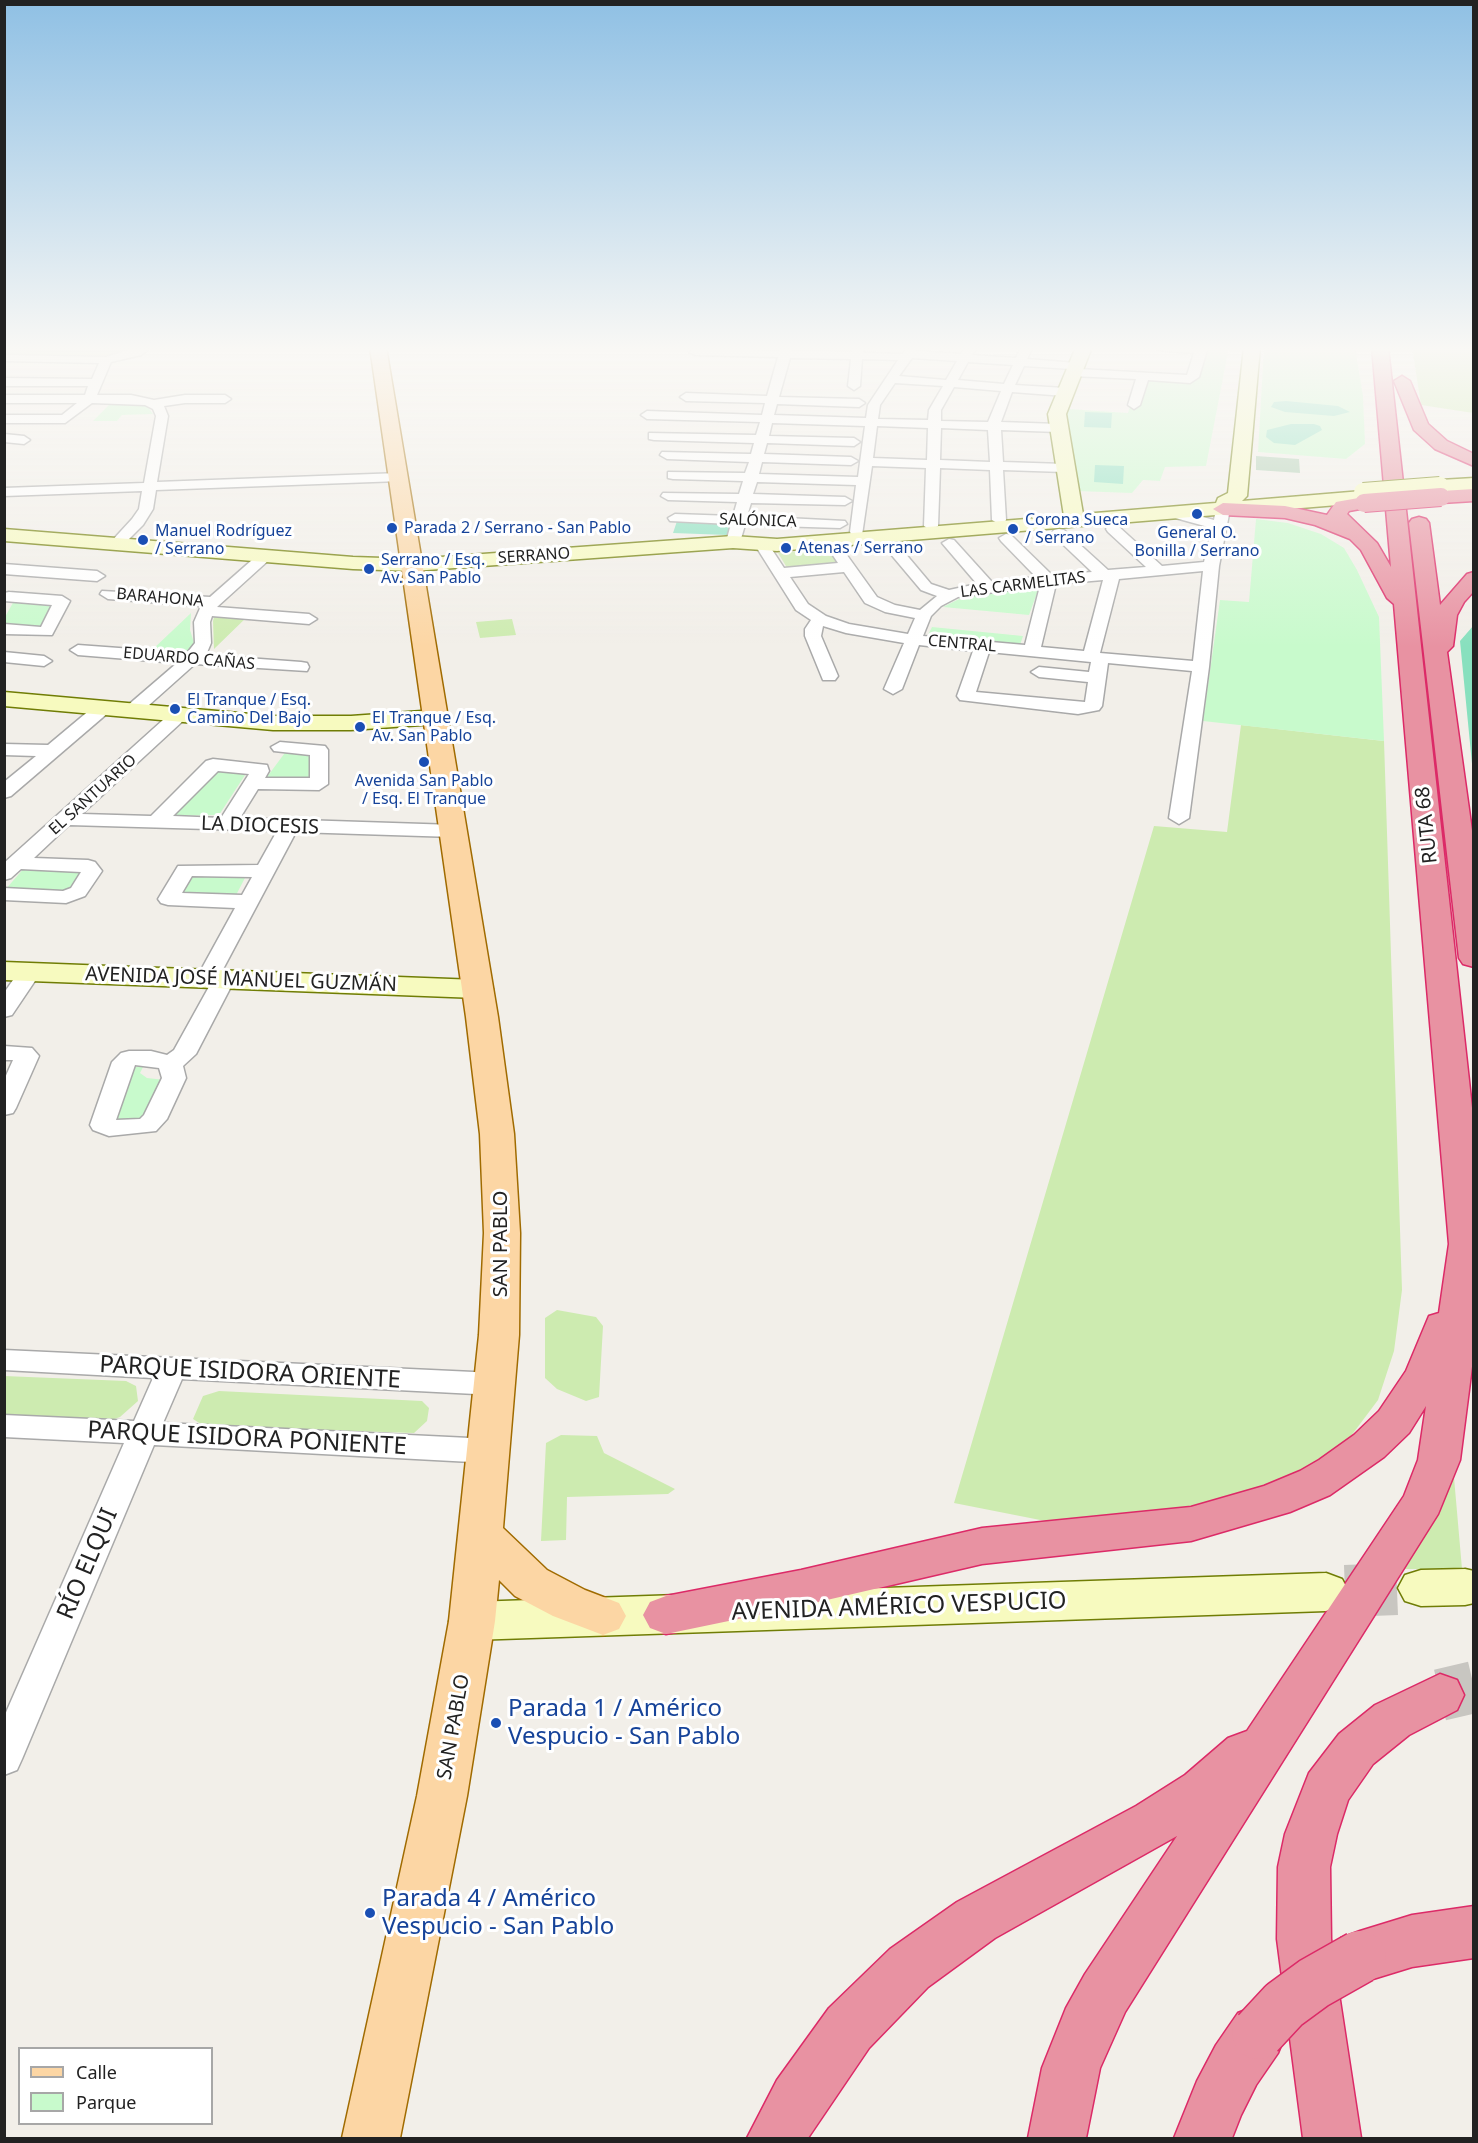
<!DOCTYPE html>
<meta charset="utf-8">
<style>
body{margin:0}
#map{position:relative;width:1478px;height:2143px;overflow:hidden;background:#f2efe9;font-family:"Noto Sans",sans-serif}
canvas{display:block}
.frame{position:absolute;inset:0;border:6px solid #222;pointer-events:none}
.legend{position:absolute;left:18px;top:2047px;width:195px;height:78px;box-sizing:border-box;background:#fff;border:2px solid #a7a7a7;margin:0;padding:8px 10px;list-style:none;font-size:18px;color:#222}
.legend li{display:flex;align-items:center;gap:12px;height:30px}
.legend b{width:30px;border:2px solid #a7a7a7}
</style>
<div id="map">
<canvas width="1478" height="2143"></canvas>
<div class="frame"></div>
<ul class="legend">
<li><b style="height:8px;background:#fcd6a4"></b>Calle</li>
<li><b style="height:16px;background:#c8facc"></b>Parque</li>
</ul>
</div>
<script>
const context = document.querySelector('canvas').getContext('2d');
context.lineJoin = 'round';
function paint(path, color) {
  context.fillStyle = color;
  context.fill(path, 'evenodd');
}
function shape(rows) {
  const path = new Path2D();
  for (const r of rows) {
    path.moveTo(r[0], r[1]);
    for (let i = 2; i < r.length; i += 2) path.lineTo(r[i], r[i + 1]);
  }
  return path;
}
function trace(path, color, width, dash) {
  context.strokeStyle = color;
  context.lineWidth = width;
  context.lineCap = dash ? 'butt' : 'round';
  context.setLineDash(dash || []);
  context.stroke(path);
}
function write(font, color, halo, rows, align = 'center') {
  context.font = font + ' "Noto Sans",sans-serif';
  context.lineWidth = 6;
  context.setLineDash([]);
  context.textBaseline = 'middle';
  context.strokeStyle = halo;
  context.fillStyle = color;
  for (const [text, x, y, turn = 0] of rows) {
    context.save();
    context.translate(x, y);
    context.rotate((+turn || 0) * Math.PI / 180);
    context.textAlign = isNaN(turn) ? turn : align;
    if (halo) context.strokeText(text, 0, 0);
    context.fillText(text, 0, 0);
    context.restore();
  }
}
const grass = shape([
 [1412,347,1473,347,1473,413,1421,405],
 [5,351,137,352,108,359,5,357],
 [830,549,843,566,789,571,778,553],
 [215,614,248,616,214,649,213,621],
 [512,619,516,635,480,638,476,622],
 [1241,725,1384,741,1402,1290,1394,1351,1378,1400,1345,1444,1249,1500,1091,1530,954,1503,1154,826,1227,832],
 [557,1310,596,1317,603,1326,599,1397,586,1401,557,1389,545,1378,545,1318],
 [4,1376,126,1381,136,1386,138,1401,120,1417,106,1422,5,1416],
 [219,1391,422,1401,429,1408,427,1421,414,1433,204,1426,193,1419,203,1396],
 [561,1435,597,1436,604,1453,675,1489,668,1494,567,1497,566,1540,541,1541,546,1443],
 [1453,1466,1462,1569,1402,1569]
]);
const cemetery = shape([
 [5,347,139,347,137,352,5,351],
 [1256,456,1299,459,1300,473,1256,470]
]);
const park = shape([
 [1206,347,1229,347,1206,466,1165,467,1160,481,1143,480,1132,493,1076,491,1065,416,1068,409,1128,413,1139,378,1186,382,1197,378],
 [1264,347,1355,347,1363,396,1365,444,1346,459,1258,452],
 [112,402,140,403,148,407,153,414,122,415,117,421,93,421],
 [1256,519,1288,523,1321,534,1344,548,1357,570,1379,617,1384,741,1203,721,1220,600,1249,602],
 [1040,585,1029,615,943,607,967,595],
 [15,599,55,603,43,629,5,626,5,617],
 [191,613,190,630,194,643,189,653,152,650],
 [932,627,1023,636,1020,645,928,635],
 [287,750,313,752,311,781,264,781],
 [215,770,247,772,219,815,168,816],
 [25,867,80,869,84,874,71,891,5,890],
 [189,873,247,874,234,899,175,898],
 [134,1067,143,1067,140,1073,147,1078,165,1080,139,1123,110,1123]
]);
const pitch = shape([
 [1286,401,1338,406,1350,412,1334,416,1285,412,1271,407,1274,402],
 [1085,412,1112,413,1111,428,1084,427],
 [1291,424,1314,424,1320,426,1322,430,1295,445,1274,443,1266,437,1267,430],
 [1095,465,1124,466,1123,484,1094,482],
 [677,521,731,523,727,535,673,533],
 [1473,626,1473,774,1460,641]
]);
const secondaryTunnel = shape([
 [1345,1591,1421,1588]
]);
const highwayTunnel = shape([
 [1440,1695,1474,1687]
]);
const street = shape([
 [138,347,151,347,141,355,111,362,97,395,131,395,154,400,185,395,225,395,231,399,225,403,185,403,164,406,168,416,157,482,400,473,407,477,400,481,156,490,153,509,143,525,121,547,116,548,109,544,132,519,139,509,142,491,4,496,4,488,144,483,156,416,153,409,145,405,92,403,65,423,4,423,4,415,62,415,77,403,4,403,4,395,85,395,88,386,4,386,4,378,92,379,99,363,4,361,4,355,106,357,138,347],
 [781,347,793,347,792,351,852,352,852,347,864,347,863,353,903,354,907,347,919,347,916,351,961,354,965,347,977,347,972,355,1016,358,1021,347,1033,347,1027,359,1076,363,1082,366,1079,369,1187,375,1194,353,1158,350,1152,347,1207,347,1207,350,1199,377,1190,383,1148,380,1140,405,1134,409,1128,405,1136,379,1073,376,1067,372,1071,369,1024,366,1015,385,1065,388,1071,392,1065,396,1012,392,1001,422,1058,424,1064,428,1058,432,1001,430,1003,462,1064,464,1071,468,1064,472,1003,470,1006,520,1004,523,999,524,992,520,990,470,940,468,938,526,931,530,924,526,926,468,872,466,862,535,852,535,850,532,856,485,757,482,753,494,845,497,852,501,845,505,751,503,747,516,845,521,847,524,840,528,745,525,740,542,733,546,726,542,731,524,670,521,668,518,675,514,733,516,737,502,668,500,661,496,663,493,739,494,743,481,673,479,668,478,668,472,745,473,749,462,667,459,660,455,662,452,751,454,754,443,654,440,649,439,649,433,756,435,760,422,647,419,641,415,647,411,762,415,765,403,686,401,680,397,686,393,767,396,778,357,695,355,689,352,695,349,780,351,781,347],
 [790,358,851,359,848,386,854,390,860,386,862,359,898,360,868,405,866,418,774,415,777,404,859,407,865,403,859,399,779,397,790,358],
 [912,358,957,361,946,380,899,376,912,358],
 [968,362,1013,365,1004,384,958,380,968,362],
 [895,383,943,386,929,410,928,420,878,419,880,405,895,383],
 [954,387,1001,391,988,422,941,421,941,410,954,387],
 [772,423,865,426,858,477,759,474,762,462,851,465,858,461,851,457,764,454,767,443,854,446,860,442,854,438,769,436,772,423],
 [877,426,928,428,927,460,873,458,877,426],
 [941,428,988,430,990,462,940,460,941,428],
 [4,434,24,436,30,440,24,444,4,442,4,434],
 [1223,505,1230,509,1219,566,1209,667,1189,818,1179,824,1169,818,1192,671,1108,663,1102,706,1099,710,1078,714,960,700,957,696,973,651,919,645,902,689,893,694,884,689,904,643,846,633,823,626,821,636,838,676,835,680,823,680,805,636,805,629,811,620,796,610,755,545,757,542,767,542,784,568,838,563,832,554,839,550,844,551,877,597,895,605,920,610,937,596,921,590,889,552,887,549,889,546,899,546,931,584,949,590,977,584,942,543,949,539,954,540,992,582,1036,577,1001,541,999,538,1006,534,1011,535,1052,575,1092,572,1054,536,1052,533,1054,530,1059,529,1064,530,1108,570,1146,567,1108,532,1106,529,1108,526,1113,525,1118,526,1162,566,1204,562,1212,528,1168,516,1166,513,1173,509,1214,520,1216,509,1223,505],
 [1203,571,1193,661,1100,653,1119,579,1203,571],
 [844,572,865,603,885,612,915,618,908,634,849,624,826,616,808,604,790,577,844,572],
 [1103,580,1084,651,1041,647,1056,584,1103,580],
 [1040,586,1025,645,923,636,931,616,941,606,958,597,1040,586],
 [989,652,1091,662,1089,672,1039,667,1031,672,1039,677,1088,682,1085,702,976,692,989,652],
 [265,552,270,553,272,556,270,559,217,607,309,614,317,619,309,624,212,616,210,622,211,643,206,655,301,662,307,663,309,667,307,671,195,664,139,714,133,715,127,714,124,710,127,706,177,663,78,655,70,650,78,645,187,653,195,643,194,622,201,606,108,599,100,594,102,591,210,597,260,553,265,552],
 [4,564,97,571,105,576,97,581,4,574,4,564],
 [9,592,62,596,70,601,52,635,4,634,4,624,41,627,52,605,4,601,4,593,9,592],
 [4,652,44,656,52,661,44,666,4,662,4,652],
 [103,703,109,704,112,708,109,712,11,796,4,798,4,782,36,756,4,755,4,744,48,745,97,704,103,703],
 [179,710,188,715,185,719,82,814,151,816,206,761,213,759,267,765,269,771,265,778,310,778,310,755,274,751,271,747,280,742,325,746,328,750,328,784,319,790,258,789,240,818,454,825,461,827,464,831,461,835,454,837,296,832,221,973,232,974,235,979,196,1054,183,1066,186,1078,167,1119,156,1131,109,1136,93,1130,90,1125,112,1062,121,1053,129,1051,151,1051,167,1055,174,1050,210,985,199,984,196,979,235,908,168,905,161,903,158,899,178,866,258,865,277,831,69,825,34,858,88,860,95,862,102,871,85,896,66,903,4,900,4,888,63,891,71,888,81,872,21,869,11,878,4,880,4,863,173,711,179,710],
 [218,771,249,774,221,818,173,816,218,771],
 [192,876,252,877,242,895,182,893,192,876],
 [135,1065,159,1068,162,1078,144,1115,140,1119,116,1120,135,1065],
 [30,965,38,967,41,972,12,1015,4,1017,4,993,22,967,30,965],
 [4,1046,32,1048,39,1056,16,1108,13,1113,4,1115,4,1080,13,1060,4,1060,4,1046],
 [4,1350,495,1373,505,1376,510,1384,505,1392,495,1395,182,1379,163,1423,490,1439,501,1443,505,1451,501,1459,490,1463,154,1445,22,1759,17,1770,4,1775,4,1717,124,1443,4,1437,4,1415,134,1421,153,1378,4,1370,4,1350]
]);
const secondary = shape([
 [1076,347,1092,347,1066,414,1083,514,1216,503,1218,498,1228,493,1244,347,1260,347,1247,496,1242,501,1362,491,1372,497,1362,503,777,551,733,548,413,571,353,569,4,541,4,529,353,557,413,559,733,536,777,539,1064,516,1048,414,1076,347],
 [1474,478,1474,490,1440,492,1431,486,1440,480,1474,478],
 [4,692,273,716,351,716,436,710,445,712,448,717,445,722,436,724,351,730,273,730,4,706,4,692],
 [4,962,477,980,488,982,493,989,488,996,477,998,4,980,4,962],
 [1465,1569,1474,1571,1474,1603,1465,1605,1421,1606,1405,1601,1398,1588,1405,1575,1421,1570,1465,1569],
 [1326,1573,1342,1579,1349,1592,1342,1605,1326,1611,472,1640,456,1635,449,1621,456,1607,472,1602,1326,1573]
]);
const primary = shape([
 [370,347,386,347,498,1017,514,1134,520,1233,519,1335,503,1528,547,1570,585,1590,619,1603,626,1616,619,1629,603,1635,553,1616,515,1596,499,1580,495,1621,467,1796,400,2138,342,2138,417,1796,449,1621,479,1335,484,1233,480,1134,466,1017,370,347]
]);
const highway = shape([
 [1372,347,1388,347,1474,1126,1474,1351,1460,1460,1438,1514,1125,2012,1100,2068,1086,2138,1028,2138,1042,2068,1066,2008,1085,1974,1177,1836,995,1938,928,1987,869,2048,808,2138,747,2138,777,2080,829,2008,890,1949,957,1902,1136,1806,1185,1775,1228,1738,1247,1731,1404,1496,1418,1460,1426,1406,1409,1433,1384,1457,1330,1495,1290,1512,1191,1541,982,1564,801,1606,666,1634,650,1628,643,1615,650,1602,666,1596,801,1570,982,1528,1191,1507,1264,1486,1300,1471,1319,1460,1354,1435,1379,1411,1406,1371,1429,1316,1439,1313,1449,1244,1394,604,1387,598,1361,550,1350,539,1315,525,1285,518,1223,515,1213,509,1223,503,1285,506,1327,515,1336,502,1364,497,1371,499,1374,503,1371,507,1349,511,1347,514,1377,543,1391,567,1372,347],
 [1402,376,1410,381,1428,424,1447,441,1474,454,1474,466,1435,449,1414,430,1394,381,1402,376],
 [1474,489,1474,501,1441,503,1431,497,1441,491,1474,489],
 [1419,517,1426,519,1429,523,1440,605,1467,574,1474,572,1474,591,1464,602,1457,615,1453,646,1447,652,1474,845,1474,967,1463,964,1459,958,1409,523,1412,519,1419,517],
 [1440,1674,1457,1680,1464,1695,1457,1710,1409,1735,1373,1764,1348,1800,1337,1834,1330,1867,1331,1939,1333,1955,1341,1938,1360,1931,1412,1915,1474,1906,1474,1958,1412,1967,1360,1983,1341,1976,1334,1961,1361,2138,1303,2138,1277,1939,1278,1867,1285,1834,1309,1773,1339,1734,1375,1705,1440,1674],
 [1258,2005,1278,2013,1286,2033,1278,2053,1256,2085,1241,2115,1232,2138,1174,2138,1197,2081,1216,2045,1238,2013,1258,2005]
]);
const secondaryBridge = shape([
 [1363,492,1440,486]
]);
const highwayBridgeFar1 = shape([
 [1364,503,1441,497]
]);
const highwayBridge = shape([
 [1258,2033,1284,2005,1314,1983,1360,1957]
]);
const markers = [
 [1197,514,6,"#1a4fb4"],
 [392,528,6,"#1a4fb4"],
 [1013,529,6,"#1a4fb4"],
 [143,540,6,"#1a4fb4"],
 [786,548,6,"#1a4fb4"],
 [369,569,6,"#1a4fb4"],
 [175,709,6,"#1a4fb4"],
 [360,727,6,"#1a4fb4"],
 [424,762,6,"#1a4fb4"],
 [496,1723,6,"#1a4fb4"],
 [370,1913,6,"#1a4fb4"]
];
const farTransitnames = [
 ["Corona Sueca",1025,520],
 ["/ Serrano",1025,538],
 ["Parada 2 / Serrano - San Pablo",404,528],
 ["Manuel Rodríguez",155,531],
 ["/ Serrano",155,549],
 ["General O.",1197,533,"center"],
 ["Bonilla / Serrano",1197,551,"center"],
 ["Atenas / Serrano",798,548],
 ["Serrano / Esq.",381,560],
 ["Av. San Pablo",381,578],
 ["El Tranque / Esq.",187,700],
 ["Camino Del Bajo",187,718],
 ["El Tranque / Esq.",372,718],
 ["Av. San Pablo",372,736],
 ["Avenida San Pablo",424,781,"center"],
 ["/ Esq. El Tranque",424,799,"center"]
];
const farStreetnames = [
 ["SALÓNICA",758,521,2],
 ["SERRANO",534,556,-4],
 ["LAS CARMELITAS",1023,585,-7],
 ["BARAHONA",160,598,5],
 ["CENTRAL",962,644,5],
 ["EDUARDO CAÑAS",189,659,5],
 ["EL SANTUARIO",93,795,-42]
];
const streetNames = [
 ["RUTA 68",1427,825,-96],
 ["LA DIOCESIS",260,826,2],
 ["AVENIDA JOSÉ MANUEL GUZMÁN",241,980,2],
 ["SAN PABLO",501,1244,-90],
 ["SAN PABLO",454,1727,-80]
];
const nearStreetnames = [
 ["PARQUE ISIDORA ORIENTE",250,1373,3],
 ["PARQUE ISIDORA PONIENTE",247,1439,3],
 ["RÍO ELQUI",88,1564,-67],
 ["AVENIDA AMÉRICO VESPUCIO",899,1607,-2]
];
const nearTransitnames = [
 ["Parada 1 / Américo",508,1709],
 ["Vespucio - San Pablo",508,1737],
 ["Parada 4 / Américo",382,1899],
 ["Vespucio - San Pablo",382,1927]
];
paint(grass, '#cdebb0');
paint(cemetery, '#aacbaf');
paint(park, '#c8facc');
paint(pitch, '#88e0be');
trace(secondaryTunnel, '#c8c6c1', 52, [52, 26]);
trace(highwayTunnel, '#c8c6c1', 52, [52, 26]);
trace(street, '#a9a9a9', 3);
trace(secondary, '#707d05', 3);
trace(primary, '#a06b00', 3);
trace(highway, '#dc2a67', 3);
paint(street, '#fff');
paint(secondary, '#f7fabf');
paint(primary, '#fcd6a4');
paint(highway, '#e892a2');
trace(secondaryBridge, '#707d05', 20, []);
trace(highwayBridgeFar1, '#dc2a67', 20, []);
trace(highwayBridge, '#dc2a67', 55, []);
trace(secondaryBridge, '#f7fabf', 18);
trace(highwayBridgeFar1, '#e892a2', 18);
trace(highwayBridge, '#e892a2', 52);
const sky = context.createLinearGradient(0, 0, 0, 647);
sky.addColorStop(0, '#8fc0e4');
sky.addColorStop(0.54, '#f9f8f5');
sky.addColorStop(1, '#f9f8f500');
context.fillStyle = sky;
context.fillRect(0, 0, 1478, 647);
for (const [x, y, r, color] of markers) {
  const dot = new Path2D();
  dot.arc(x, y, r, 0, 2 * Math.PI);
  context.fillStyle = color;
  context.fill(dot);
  trace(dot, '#fff', 2);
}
write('16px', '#164399', '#fff', farTransitnames, 'left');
write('16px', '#222', '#fff', farStreetnames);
write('20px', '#222', '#fff', streetNames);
write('24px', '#222', '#fff', nearStreetnames);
write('24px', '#164399', '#fff', nearTransitnames, 'left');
</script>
